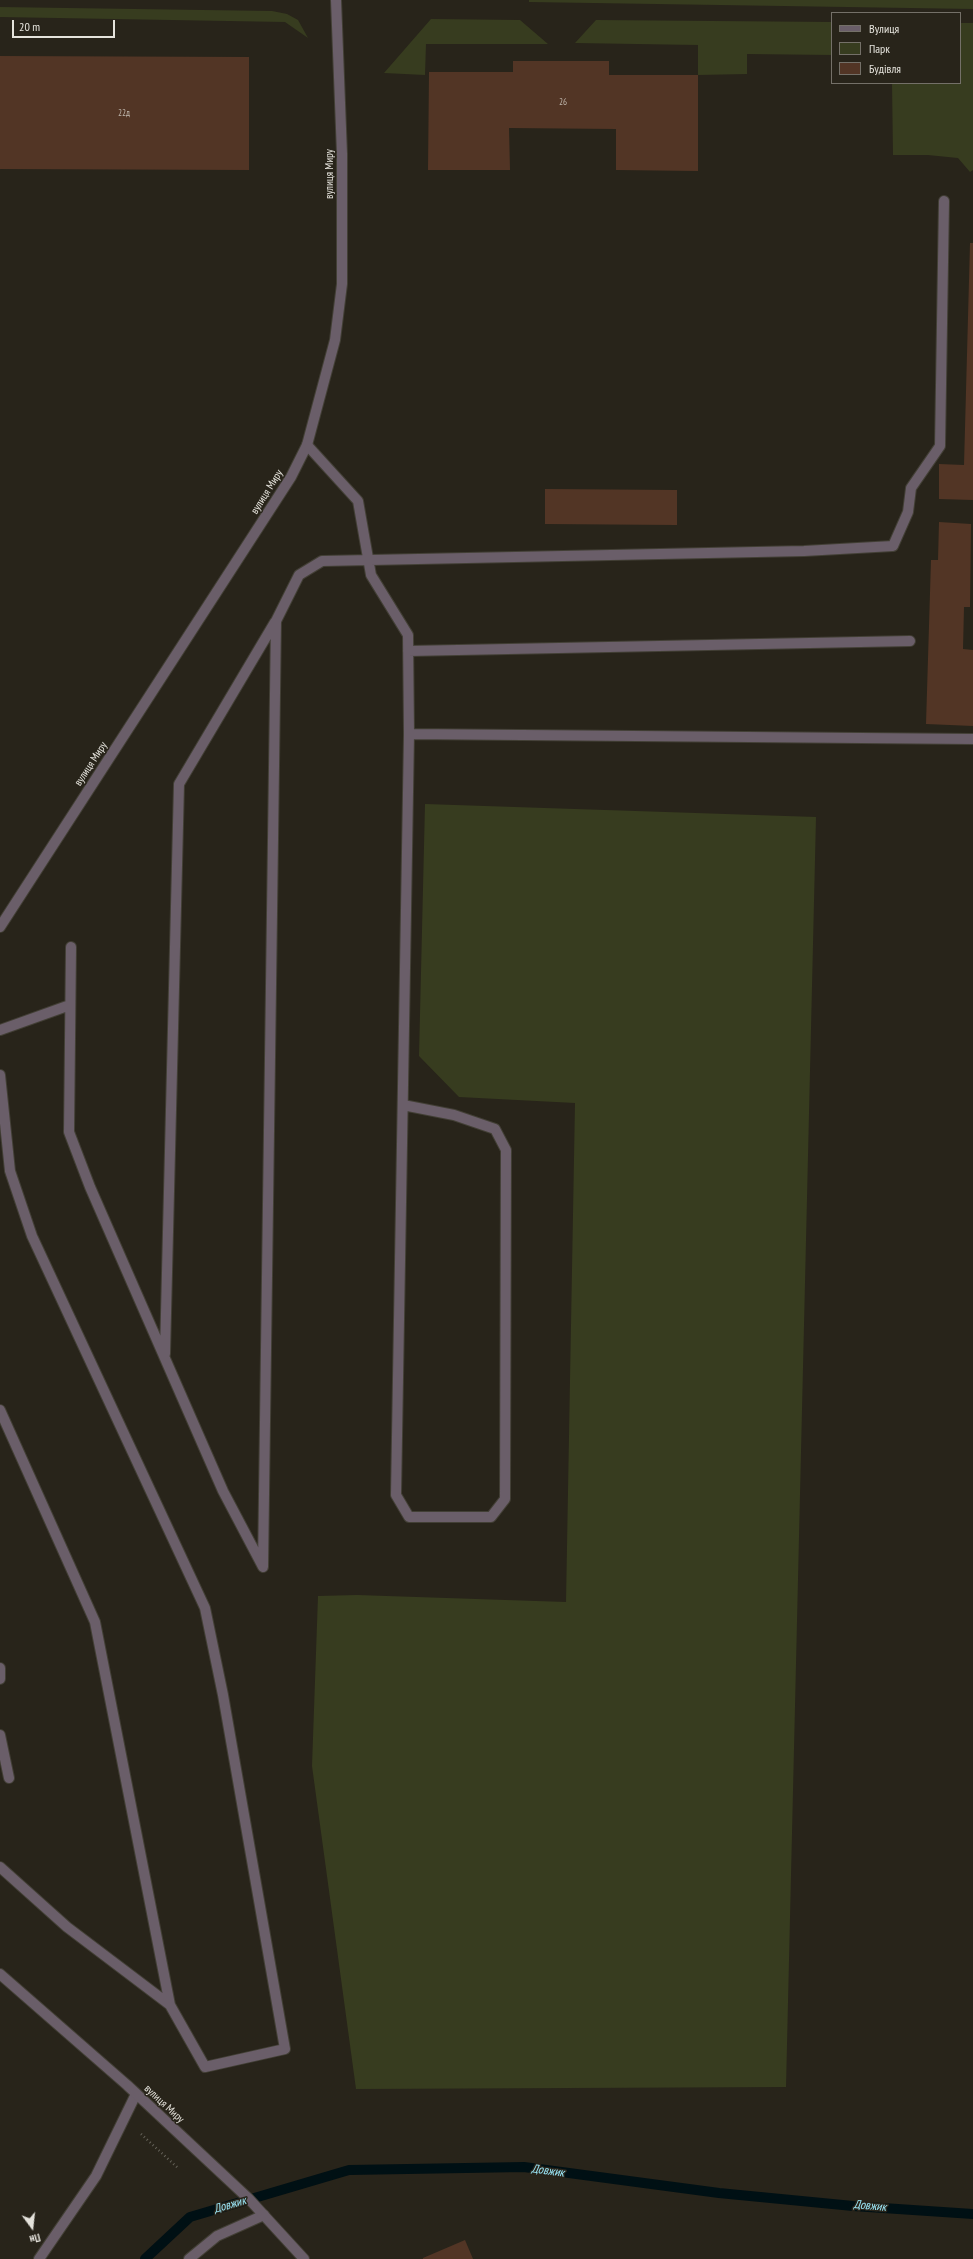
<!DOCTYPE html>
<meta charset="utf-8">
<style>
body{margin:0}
#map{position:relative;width:973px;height:2259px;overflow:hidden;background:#28241a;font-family:"PT Sans Narrow",sans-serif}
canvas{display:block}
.legend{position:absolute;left:831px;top:12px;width:130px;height:72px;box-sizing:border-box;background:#28241a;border:1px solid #747068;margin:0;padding:5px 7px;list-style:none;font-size:12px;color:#e5e3dc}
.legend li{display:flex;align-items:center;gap:8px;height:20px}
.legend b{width:20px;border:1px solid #747068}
.north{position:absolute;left:12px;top:2207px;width:40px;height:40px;-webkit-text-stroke:3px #28241a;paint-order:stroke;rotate:165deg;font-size:11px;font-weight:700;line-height:16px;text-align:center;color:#e5e3dc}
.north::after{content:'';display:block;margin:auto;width:14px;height:18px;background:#e5e3dc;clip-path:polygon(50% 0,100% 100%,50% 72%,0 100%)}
.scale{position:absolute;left:12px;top:20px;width:103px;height:18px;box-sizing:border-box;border:2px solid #e5e3dc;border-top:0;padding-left:5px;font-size:12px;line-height:14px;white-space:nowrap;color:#e5e3dc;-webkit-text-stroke:3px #28241a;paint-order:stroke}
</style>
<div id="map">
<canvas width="973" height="2259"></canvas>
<ul class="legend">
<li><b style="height:5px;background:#6a5e69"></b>Вулиця</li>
<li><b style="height:11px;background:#373c1f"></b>Парк</li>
<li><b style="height:11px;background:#523525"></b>Будівля</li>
</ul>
<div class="north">Пн</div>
<div class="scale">20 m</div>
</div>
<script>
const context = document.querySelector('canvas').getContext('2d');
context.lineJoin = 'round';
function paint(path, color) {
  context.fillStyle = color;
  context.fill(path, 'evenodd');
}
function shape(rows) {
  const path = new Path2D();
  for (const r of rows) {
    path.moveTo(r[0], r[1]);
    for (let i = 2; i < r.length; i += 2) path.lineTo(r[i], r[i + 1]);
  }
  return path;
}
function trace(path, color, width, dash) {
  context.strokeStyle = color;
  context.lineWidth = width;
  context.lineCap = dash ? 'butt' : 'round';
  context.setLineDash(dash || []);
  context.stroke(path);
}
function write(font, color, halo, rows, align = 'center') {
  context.font = font + ' "PT Sans Narrow",sans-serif';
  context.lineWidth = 3;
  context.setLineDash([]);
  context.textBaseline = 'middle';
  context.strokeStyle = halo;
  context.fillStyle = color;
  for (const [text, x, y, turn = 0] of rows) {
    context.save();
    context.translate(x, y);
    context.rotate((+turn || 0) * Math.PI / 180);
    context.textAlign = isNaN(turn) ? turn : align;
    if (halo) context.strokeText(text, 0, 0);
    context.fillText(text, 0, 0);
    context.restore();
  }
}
const green = shape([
 [529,0,973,0,973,9,529,2],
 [0,7,272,11,287,14,298,20,308,38,285,22,0,17],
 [431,19,520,20,548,44,426,44,425,75,384,73],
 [596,20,832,22,832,55,747,54,747,74,698,75,698,45,575,43],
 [960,23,973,23,973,170,970,172,958,158,928,155,893,155,892,83,960,83],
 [425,804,816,817,786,2087,356,2089,312,1766,318,1596,357,1595,566,1602,575,1103,459,1097,419,1056]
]);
const stream = shape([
 [145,2259,190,2217,349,2170,524,2167,719,2193,853,2206,973,2214]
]);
const building = shape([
 [0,56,249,57,249,170,0,169],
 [513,61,609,61,609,75,698,75,698,171,616,170,616,129,509,128,510,170,428,170,429,72,513,72],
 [970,243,973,243,973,500,939,499,939,464,964,465],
 [545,489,677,490,677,525,545,524],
 [939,522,971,524,970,607,964,607,963,649,973,650,973,726,926,724,931,560,938,560],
 [465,2240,473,2259,423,2259,423,2258]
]);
const path = shape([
 [141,2134,179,2169]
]);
const service = shape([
 [307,445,358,501,371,575,408,635,409,734,396,1495,409,1517,491,1517,505,1499,506,1150,495,1129,454,1115,403,1105],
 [408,651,910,641],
 [409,734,973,739],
 [71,947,69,1132,90,1187,223,1491,263,1567,276,621,299,575,322,561,804,551,893,546,908,512,911,488,940,446,944,201],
 [0,1030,70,1005],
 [0,1075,10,1171,32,1236,205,1608,223,1695,285,2049,205,2067,170,2005,95,1622,0,1410],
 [165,1354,179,784,275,622],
 [0,1668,0,1679],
 [0,1735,9,1778],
 [0,1867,67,1927,170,2005],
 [39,2259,96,2176,136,2094],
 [189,2259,217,2236,264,2215]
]);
const tertiary = shape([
 [0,927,291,477,307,445,335,340,342,284,342,154,336,0],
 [0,1974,127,2085,249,2199,304,2259]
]);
const numberNames = [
 ["26",563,102],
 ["22д",124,113]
];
const streetNames = [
 ["вулиця Миру",330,174,-90],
 ["вулиця Миру",267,492,-58],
 ["вулиця Миру",91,764,-57],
 ["вулиця Миру",164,2104,43]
];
const waterNames = [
 ["Довжик",548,2171,8],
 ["Довжик",230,2205,-16],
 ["Довжик",870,2206,5]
];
paint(green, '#373c1f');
trace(stream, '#001014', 10);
paint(building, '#523525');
trace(service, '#423f35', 12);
trace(tertiary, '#423f35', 12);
trace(path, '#66635a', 2.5, [1, 3]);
trace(service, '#6a5e69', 10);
trace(tertiary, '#6a5e69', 10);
write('9px', '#c0b8ae', null, numberNames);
write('11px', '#e5e3dc', '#28241a', streetNames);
write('italic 12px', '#9ce9fa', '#28241a', waterNames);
</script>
